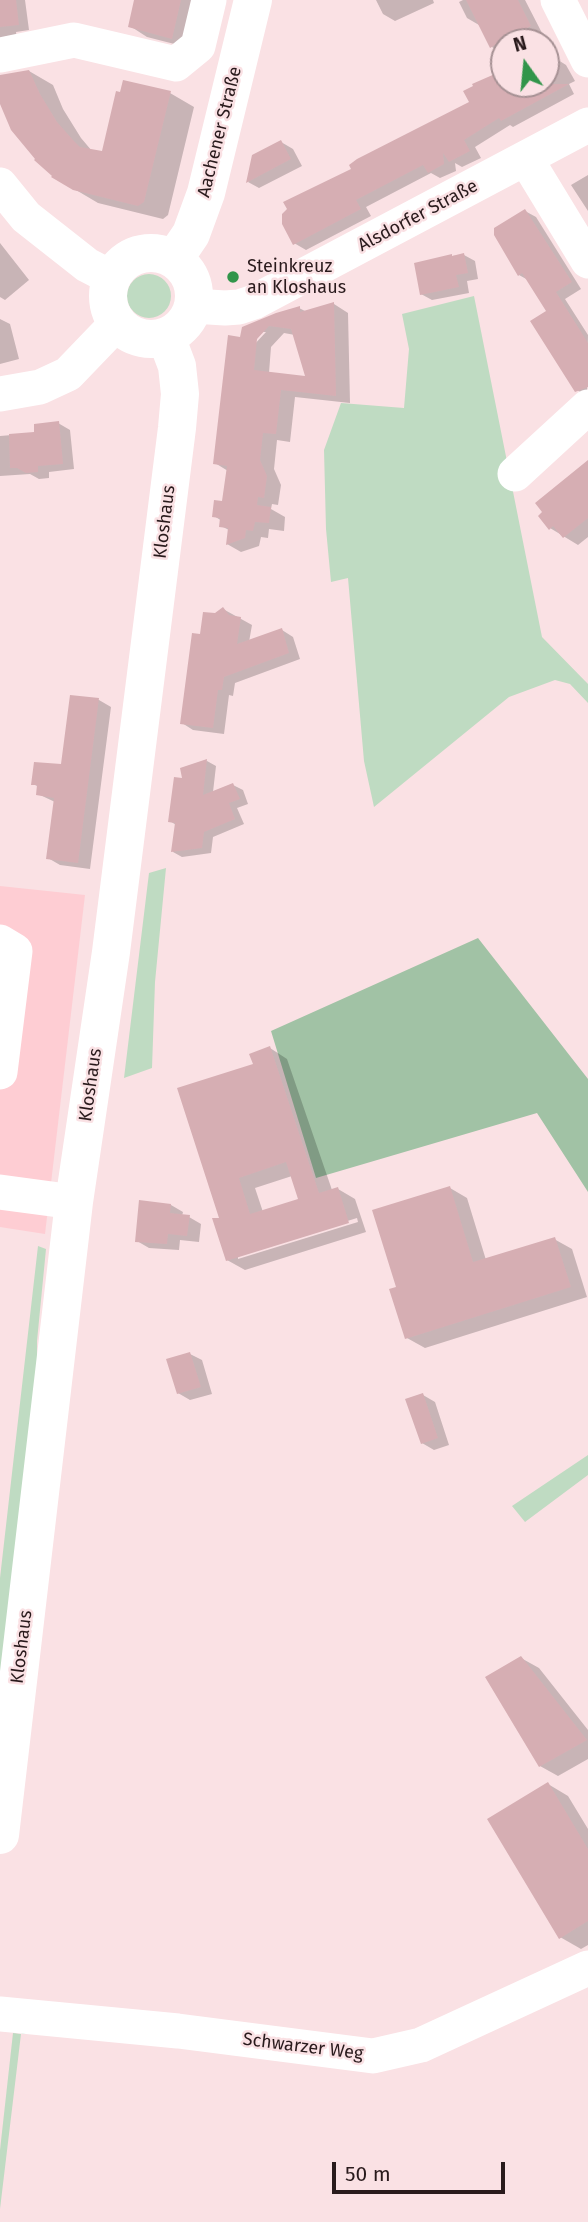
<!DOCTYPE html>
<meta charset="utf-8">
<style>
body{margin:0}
#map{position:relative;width:588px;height:2222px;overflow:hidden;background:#fae1e4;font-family:"Fira Sans",sans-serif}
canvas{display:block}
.north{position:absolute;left:490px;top:28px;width:70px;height:70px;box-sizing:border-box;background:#fae1e4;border:2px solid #a69194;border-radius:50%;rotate:345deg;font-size:19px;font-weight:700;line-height:28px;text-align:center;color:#291a1c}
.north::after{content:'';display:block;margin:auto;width:24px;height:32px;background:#31954a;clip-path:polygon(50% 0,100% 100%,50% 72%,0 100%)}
.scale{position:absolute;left:332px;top:2162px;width:173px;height:32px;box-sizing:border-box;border:4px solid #291a1c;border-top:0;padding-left:9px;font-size:21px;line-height:24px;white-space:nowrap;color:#291a1c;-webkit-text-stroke:5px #fae1e4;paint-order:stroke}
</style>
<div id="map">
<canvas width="588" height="2222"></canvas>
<div class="north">N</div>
<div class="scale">50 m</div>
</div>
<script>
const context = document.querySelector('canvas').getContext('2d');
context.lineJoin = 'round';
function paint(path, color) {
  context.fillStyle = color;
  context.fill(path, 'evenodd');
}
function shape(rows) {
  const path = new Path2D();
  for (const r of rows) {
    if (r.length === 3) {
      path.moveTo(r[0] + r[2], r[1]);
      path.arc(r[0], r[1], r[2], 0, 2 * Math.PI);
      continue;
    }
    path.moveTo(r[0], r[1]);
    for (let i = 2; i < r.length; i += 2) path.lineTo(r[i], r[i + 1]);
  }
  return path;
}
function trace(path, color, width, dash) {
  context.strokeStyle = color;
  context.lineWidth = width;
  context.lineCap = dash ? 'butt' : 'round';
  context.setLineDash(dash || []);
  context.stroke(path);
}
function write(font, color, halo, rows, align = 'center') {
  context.font = font + ' "Fira Sans",sans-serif';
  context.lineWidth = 5;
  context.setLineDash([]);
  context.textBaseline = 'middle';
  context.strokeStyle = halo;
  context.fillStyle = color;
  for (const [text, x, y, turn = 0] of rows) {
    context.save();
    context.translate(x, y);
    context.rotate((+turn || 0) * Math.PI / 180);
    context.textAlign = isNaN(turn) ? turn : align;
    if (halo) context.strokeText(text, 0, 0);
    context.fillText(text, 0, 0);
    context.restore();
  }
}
const built = shape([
 [0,886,85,895,45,1234,0,1227]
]);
const green = shape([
 [149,296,22],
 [474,296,542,637,588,684,588,703,570,684,555,680,509,697,374,807,364,761,348,578,331,582,326,529,324,450,341,403,404,408,409,349,402,314],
 [166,868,155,982,152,1068,124,1078,149,873],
 [38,1246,46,1249,37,1341,37,1421,0,1706,0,1578],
 [588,1455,588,1475,525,1522,512,1506],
 [31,2029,344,2067,57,2034,21,2034,0,2209,0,2150,13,2033,21,2034]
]);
const forest = shape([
 [478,938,588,1079,588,1192,537,1113,316,1178,271,1031]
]);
const shadow = shape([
 [0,0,25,0,29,30,16,32,17,39,0,44],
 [136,0,202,0,190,48,147,37,130,26],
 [376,0,433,0,434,3,395,21,383,14],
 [463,0,525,0,542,33,525,42,504,42,503,54,492,47,479,25,467,18,459,2],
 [555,58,566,65,575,81,569,84,574,94,513,127,510,125,475,147,481,158,462,167,455,163,456,171,440,178,431,173,366,207,371,216,306,250,294,243,353,170,471,103,504,72,504,84,546,84,546,63],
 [29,71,53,85,63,109,81,138,92,151,103,153,170,93,194,107,168,215,163,219,98,203,54,177,0,100,0,76],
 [281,142,293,149,302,166,259,188,248,182],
 [588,175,588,211,571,185],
 [525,211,536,217,581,289,565,299,588,335,587,396,577,390,548,311,528,280,519,275],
 [0,243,29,280,5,300,0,297],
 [464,255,475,261,478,279,467,281,469,293,432,300,421,294,452,256],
 [334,304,348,313,350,403,295,397,290,442,277,440,274,469,281,485,278,505,272,504,271,509,285,517,284,531,269,529,268,538,261,537,259,546,241,552,227,544,229,530,221,526,222,521,214,516,224,503,228,471,215,463,242,339,299,308,307,312],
 [261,332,266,332,252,347],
 [284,333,295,335,308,378,269,373,271,347],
 [0,319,10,324,19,359,0,364],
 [58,423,70,430,74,469,49,472,49,478,39,479,30,474,0,476,0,436,36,433],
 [588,462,588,537,578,545,550,528],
 [223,609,252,625,249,642,282,630,293,637,300,659,235,683,233,696,229,695,224,734,193,730,182,723,201,636,215,615],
 [71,697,99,700,111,707,90,869,60,865,48,858,55,802,38,794,39,787,33,784,62,766],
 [207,761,216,766,213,792,233,785,243,790,248,804,237,808,244,824,213,837,211,853,182,857,173,852,176,825,170,821,184,780,182,770],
 [270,1048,287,1059,332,1190,338,1189,355,1199,366,1232,245,1270,227,1260,255,1066],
 [292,1176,300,1200,263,1212,255,1188],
 [357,1218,358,1222,238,1259,238,1255],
 [450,1188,467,1198,486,1260,554,1239,572,1249,587,1297,425,1348,407,1338,398,1288],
 [141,1202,171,1205,183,1212,182,1216,189,1217,201,1224,199,1242,180,1240,179,1250,149,1248,137,1241],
 [190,1354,202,1360,212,1394,190,1400,178,1393],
 [423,1395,435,1402,449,1445,434,1450,422,1443],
 [521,1658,539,1668,588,1730,588,1759,558,1776,540,1766],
 [548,1784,568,1796,588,1829,588,1945,581,1949,560,1937]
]);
const building = shape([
 [0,0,16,0,19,25,0,27],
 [134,0,181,0,172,39,128,27],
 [466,0,518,0,531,26,490,48],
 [29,70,40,94,57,122,73,140,80,147,102,151,116,91,120,92,123,80,171,91,144,202,138,206,73,190,51,177,52,176,34,160,35,159,11,130,0,104,0,75],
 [504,70,504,84,569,84,501,121,499,118,464,140,470,151,449,162,443,153,444,164,428,173,423,165,356,200,361,209,293,245,282,224,282,214,287,209,283,202,351,169,349,165,357,159,469,102,463,91,473,86,472,84],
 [281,140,291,159,246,183,252,155],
 [525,209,572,282,556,292,588,343,588,387,575,392,530,321,546,311,522,273,518,276,494,235,494,228],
 [464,253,468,273,456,275,459,287,420,295,414,263,452,254,452,256],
 [334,302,336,396,281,390,276,434,263,433,260,460,267,476,264,498,258,497,257,505,271,507,269,523,255,522,253,531,246,530,245,538,226,545,228,528,219,527,220,518,212,517,214,500,222,501,227,466,213,464,228,335,240,337,242,327,276,313,300,306,300,312],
 [269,326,291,329,305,376,254,370,257,339],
 [59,421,63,464,38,466,38,472,26,473,17,468,10,468,9,434,34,432,34,424],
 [588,460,588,518,563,538,553,526,549,530,538,516,542,512,535,503],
 [223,607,229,615,241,617,237,644,282,628,289,653,224,677,222,690,218,690,213,728,180,724,192,633,200,634,203,612,215,613],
 [70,695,99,698,78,863,46,859,54,798,36,795,37,785,31,785,34,762,61,764],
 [207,759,203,795,233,783,240,799,229,803,235,819,204,832,202,848,171,852,175,823,168,822,174,777,182,778,180,768],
 [270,1046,319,1193,338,1187,349,1223,226,1261,212,1218,219,1218,177,1088,253,1064,249,1054],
 [286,1162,298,1199,250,1214,239,1178],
 [450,1186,473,1262,555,1237,571,1287,405,1339,389,1289,396,1287,372,1210],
 [139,1200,171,1204,170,1213,190,1215,187,1236,168,1234,167,1244,135,1242],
 [190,1352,201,1387,177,1394,166,1359],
 [423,1393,438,1438,421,1444,405,1399],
 [521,1656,587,1740,539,1767,485,1677],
 [548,1782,588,1849,588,1921,559,1939,487,1819]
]);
const minor = shape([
 [558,0,588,60],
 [0,55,74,40,176,64,198,46,209,0],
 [526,159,588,261],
 [0,185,26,217,87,265,112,278],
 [193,306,225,308,239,307,254,302,588,125],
 [0,394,40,387,68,374,117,323],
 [515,474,588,407],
 [0,942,15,951,0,1072],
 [0,1192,74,1202],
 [0,2014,178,2031,373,2056,421,2045,588,1968]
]);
const major = shape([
 [151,296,43],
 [174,259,191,234,206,193,253,0],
 [0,1835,74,1202,111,952,177,428,180,394,177,366,166,337]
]);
const markers = [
 [233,277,7,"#31954a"]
];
const streetNames = [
 ["Aachener Straße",220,132,-76],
 ["Alsdorfer Straße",418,216,-28],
 ["Kloshaus",165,522,-83],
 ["Kloshaus",91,1085,-82],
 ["Kloshaus",22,1647,-83],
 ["Schwarzer Weg",303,2047,7]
];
const poiNames = [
 ["Steinkreuz",247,267],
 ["an Kloshaus",247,288]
];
paint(built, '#fecdd3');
paint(green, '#bfdbc2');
paint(forest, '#a1c2a5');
paint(shadow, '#0003');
paint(building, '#d6aeb3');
trace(minor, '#fff', 35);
trace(major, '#fff', 38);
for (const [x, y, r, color] of markers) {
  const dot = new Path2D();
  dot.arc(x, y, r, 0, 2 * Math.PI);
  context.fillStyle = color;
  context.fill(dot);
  trace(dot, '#fae1e4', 2.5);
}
write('18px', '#291a1c', '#fae1e4', streetNames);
write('18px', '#291a1c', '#fae1e4', poiNames, 'left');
</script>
